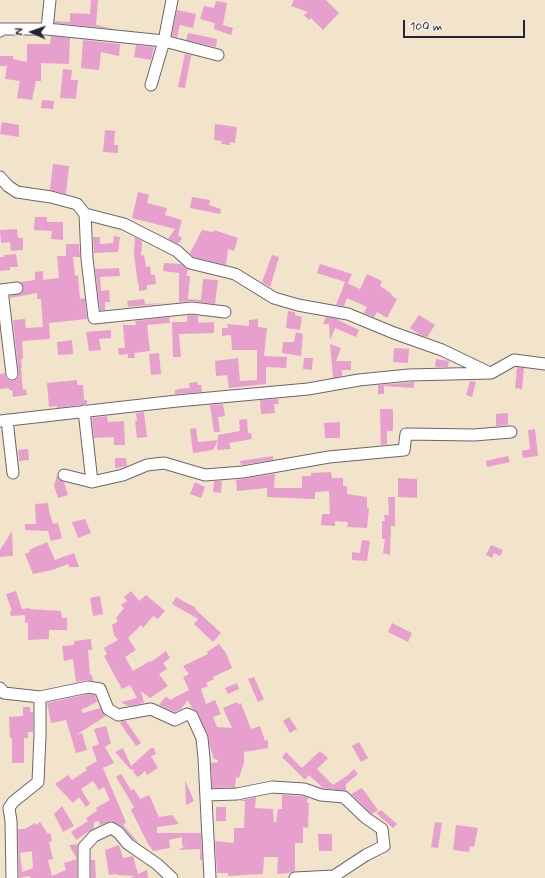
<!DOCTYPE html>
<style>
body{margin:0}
#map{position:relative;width:545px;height:878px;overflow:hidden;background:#f1e4ca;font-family:Mynerve,sans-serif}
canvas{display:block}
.north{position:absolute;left:12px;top:12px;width:40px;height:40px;-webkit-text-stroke:3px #f7f3e8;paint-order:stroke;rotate:272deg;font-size:11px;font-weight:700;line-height:16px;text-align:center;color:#22223b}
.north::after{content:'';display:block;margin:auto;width:14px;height:18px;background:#22223b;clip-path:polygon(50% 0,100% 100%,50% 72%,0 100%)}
.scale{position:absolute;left:403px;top:20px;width:122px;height:18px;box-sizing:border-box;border:2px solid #22223b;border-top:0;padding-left:5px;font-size:12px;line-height:14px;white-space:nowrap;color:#22223b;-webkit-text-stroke:3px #f7f3e8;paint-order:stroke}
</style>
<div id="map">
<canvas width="545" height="878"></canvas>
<div class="north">N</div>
<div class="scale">100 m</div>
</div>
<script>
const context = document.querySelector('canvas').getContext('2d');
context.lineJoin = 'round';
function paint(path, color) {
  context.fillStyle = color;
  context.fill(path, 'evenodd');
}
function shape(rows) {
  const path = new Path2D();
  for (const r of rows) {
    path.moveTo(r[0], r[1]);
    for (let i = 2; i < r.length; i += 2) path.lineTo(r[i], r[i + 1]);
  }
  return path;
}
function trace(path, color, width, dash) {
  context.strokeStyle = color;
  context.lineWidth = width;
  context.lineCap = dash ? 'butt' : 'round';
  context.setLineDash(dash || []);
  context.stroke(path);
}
const building = shape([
 [91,0,98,0,96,25,114,29,55,23,55,21,70,22,70,13,90,14],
 [294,0,326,0,339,13,323,30,311,18,309,20,304,15,308,12,291,6],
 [216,1,227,3,223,25,233,28,231,35,214,29,215,23,200,19,204,6,214,8],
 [177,10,196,14,193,28,180,25,177,37,172,36],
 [188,33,217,39,216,47,186,40],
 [51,36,70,38,69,64,41,63,41,81,36,81,32,100,17,98,20,81,5,79,7,66,0,66,0,56,13,56,13,59,27,62,27,44,50,44],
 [83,40,120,44,119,56,101,52,99,70,81,68],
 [136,45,154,47,151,60,134,57],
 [185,54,194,56,191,56,185,88,178,87],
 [63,69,72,70,71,80,78,80,76,99,60,98],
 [42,100,54,101,53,109,41,108],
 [2,122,19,125,19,137,0,134],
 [215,124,237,127,235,143,230,142,230,145,221,144,222,141,214,140],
 [105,130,115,131,114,145,118,145,118,153,103,152],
 [53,164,69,166,66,194,50,190],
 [138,192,149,195,147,203,167,208,165,215,182,220,178,235,182,238,178,244,168,239,175,229,132,218],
 [192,197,210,200,209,205,221,209,220,214,190,208],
 [35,217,47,217,47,222,63,222,63,240,51,239,52,231,34,230],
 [17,229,18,238,23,238,23,250,11,251,10,242,1,243,0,230],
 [202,230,213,232,214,230,238,238,234,251,228,249,226,265,193,257,190,253],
 [114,236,120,237,118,252,94,253,93,237,100,237,100,244,113,243],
 [135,237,142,241,141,256,144,255,146,267,150,266,151,275,155,275,156,284,147,285,147,290,139,291,139,284,138,284,134,255],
 [66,244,79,244,80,257,73,257,75,276,78,275,80,299,85,298,87,319,49,323,50,339,22,341,23,359,21,359,22,368,21,368,23,390,26,389,27,395,13,397,12,390,9,390,9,388,0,389,0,374,5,373,6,378,10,381,16,380,19,376,13,320,25,319,26,328,43,327,41,299,37,299,37,293,10,298,10,296,21,293,24,288,20,282,35,280,35,272,43,271,43,280,59,278,57,256,66,256],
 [16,254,18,267,10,267,10,270,0,271,0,257,4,257,4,255],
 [272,255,279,257,270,287,262,282],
 [164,263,181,264,188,270,186,276,190,276,188,299,201,300,203,279,218,280,215,304,193,301,179,302,179,273,163,271],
 [320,264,352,274,348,283,345,282,360,289,367,274,382,281,380,286,392,294,391,295,397,299,387,318,377,312,374,317,364,313,367,307,347,298,344,306,336,305,345,282,317,273],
 [119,268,120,276,100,277,101,291,109,290,110,302,105,302,105,310,100,310,95,269],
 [144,299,145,304,168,303,128,307,127,301],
 [288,311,295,312,295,315,302,317,300,330,286,328],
 [192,315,198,316,198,323,214,322,214,333,179,334,181,357,173,357,172,322,187,322,187,316],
 [419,315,435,325,427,337,420,335,410,328],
 [169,317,170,323,147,325,150,351,134,353,135,358,128,358,128,354,119,355,118,348,125,348,123,325,136,325,135,321],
 [326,317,338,319,338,320,359,330,356,337,335,328,330,340,329,324,323,324],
 [258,319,258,327,267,328,264,356,287,357,286,368,266,367,266,384,229,388,227,375,216,376,215,361,238,358,240,381,257,380,257,350,232,350,231,335,222,336,222,328,228,328,227,324,249,326,249,320],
 [111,330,111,338,99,339,101,350,89,351,86,332],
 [296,332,303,334,301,356,282,353,283,342,294,342],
 [72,340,73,354,58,355,57,342],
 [330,344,341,348,336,361,351,361,351,370,342,370,342,376,333,378],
 [394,348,409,349,408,363,393,362],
 [159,353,161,374,151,375,149,354],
 [304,358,313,358,312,370,303,369],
 [436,359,449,361,448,367,435,367],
 [517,367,524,368,522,389,515,388],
 [77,380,77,385,83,385,84,400,87,400,87,404,57,408,57,406,49,407,47,383],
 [470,381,476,382,472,397,466,395],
 [197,382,198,385,201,385,202,392,175,394,175,390,177,390,177,389,190,388,189,383],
 [414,382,414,388,384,386,384,394,378,394,378,385],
 [278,399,279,404,274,404,275,413,261,414,260,400],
 [223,404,225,416,218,417,220,432,214,432,210,405],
 [380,409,393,409,393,431,387,431,387,444,391,444,381,445],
 [144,412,147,437,137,438,135,421,137,421,136,413],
 [508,413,508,425,496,426,496,414],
 [107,416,108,422,124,421,125,445,114,445,114,437,94,438,92,418],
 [247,419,248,433,251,433,252,439,229,443,231,449,217,450,218,435,240,431,239,420],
 [340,422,340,438,325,438,324,423],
 [196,428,198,442,218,440,213,450,193,453,190,429],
 [535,429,538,456,523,458,522,451,530,449,528,430],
 [28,449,29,460,19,461,18,450],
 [273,456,273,460,241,465,240,461],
 [508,456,510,462,487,467,486,461],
 [115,458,126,458,127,466,115,468],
 [331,472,332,478,343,478,343,486,347,486,347,494,367,497,367,508,369,508,367,528,347,527,348,522,335,521,335,526,321,525,322,514,330,514,329,491,315,492,315,499,312,499,267,497,267,488,237,491,236,480,275,474,274,488,302,488,302,476,311,476,311,473],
 [57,475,59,480,64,482,68,495,58,498,54,486],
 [398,478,417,479,417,498,398,497],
 [214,481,222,481,221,493,213,492],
 [195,482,205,487,201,498,190,494],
 [388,497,395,497,395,526,391,526,390,555,383,553,385,539,382,539,382,521,385,521,384,515,389,515],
 [48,503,49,511,53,524,58,523,62,538,51,541,48,531,25,530,25,524,36,524,35,504],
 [85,519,91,533,78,538,72,522],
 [12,531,13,556,0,557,0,550],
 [362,540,370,541,367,561,352,560,352,552,360,553],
 [47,542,55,560,74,553,79,567,69,567,68,564,52,570,33,574,25,554,30,552,29,550],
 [491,545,503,550,500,556,494,553,492,558,486,555],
 [16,591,22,609,29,608,30,609,61,611,62,618,67,618,67,630,49,630,49,639,28,640,28,623,25,623,25,615,11,616,10,611,12,611,6,594],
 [131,591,139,601,146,595,165,611,158,619,153,616,143,628,141,625,128,638,136,650,125,657,133,671,150,661,151,662,166,651,170,658,163,663,167,669,159,674,168,686,150,698,141,691,144,703,128,706,121,702,137,698,130,685,122,689,104,656,107,654,104,648,118,640,114,635,112,625,118,621,116,618,124,608,121,605,127,601,124,597],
 [100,596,103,614,93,616,90,598],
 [176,597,196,608,195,609,221,633,213,642,194,624,198,619,172,604],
 [392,623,412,633,408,642,388,632],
 [91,639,92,650,88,650,90,675,92,675,93,681,87,680,76,682,73,659,64,661,62,646,74,645,74,641],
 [219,644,226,653,232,668,213,677,214,679,206,683,208,686,201,689,206,704,215,700,221,714,213,717,217,727,232,728,223,708,237,702,238,705,241,703,251,729,260,726,265,741,268,740,268,748,244,752,244,763,239,778,236,777,235,787,212,788,211,763,218,762,218,760,214,759,210,747,208,735,198,713,192,708,188,700,181,709,175,712,159,705,166,696,170,700,189,690,183,677,189,674,183,666,208,654,207,652],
 [254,677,264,699,258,702,248,679],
 [237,683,239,689,228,694,225,688],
 [88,694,95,695,97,702,81,710,83,713,100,708,106,716,76,735,82,733,87,750,76,753,66,720,51,723,47,703],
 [23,707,30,707,30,712,33,712,33,732,28,732,28,738,24,738,24,763,12,763,12,738,10,738,9,717,23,716],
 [289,717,297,729,290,733,283,721],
 [122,721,126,721,141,743,136,746,120,723],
 [106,726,111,743,105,747,114,763,103,768,126,822,123,825,139,843,133,839,122,826,111,821,100,825,99,821,94,822,94,828,76,840,71,832,88,821,86,818,97,811,96,808,110,800,104,787,99,790,93,781,81,789,90,804,86,807,79,797,73,803,55,784,68,775,72,780,87,770,85,768,97,761,92,747,99,744,94,729],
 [359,742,368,758,361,762,352,746],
 [123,748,131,766,151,748,154,748,156,754,151,756,158,768,147,775,145,771,138,777,133,772,134,771,132,769,131,770,115,752],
 [320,751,328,758,317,769,333,785,348,775,354,769,358,774,346,784,346,791,323,788,309,775,306,779,304,779,282,757,286,752,302,768],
 [121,774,131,790,134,789,140,799,149,795,159,817,172,815,179,824,157,827,157,833,201,833,202,860,200,860,200,849,179,850,186,845,182,846,182,837,169,840,170,848,153,851,147,842,131,810,134,807,116,777],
 [185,780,194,801,186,805],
 [362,788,378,810,372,814,351,794],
 [282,795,303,796,308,798,307,803,309,803,308,828,303,827,303,843,295,843,295,871,290,873,277,874,278,857,264,857,263,874,228,876,228,873,217,873,215,841,234,843,234,828,244,828,245,801,239,801,256,797,255,808,273,809,274,822,276,822,278,809,282,809],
 [62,806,74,826,63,832,54,814],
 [216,807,226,807,226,821,216,821],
 [381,810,397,824,393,828,376,813],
 [40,822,48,834,50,833,52,841,49,842,53,859,48,860,52,876,66,870,64,863,77,859,69,845,77,844,77,878,31,878,29,876,19,878,18,829,25,829,35,823,36,825],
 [32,851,33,868,22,872,20,853],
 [435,822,442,823,438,848,431,847],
 [456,825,478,828,474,847,470,846,469,852,453,850],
 [318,834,332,834,332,851,319,851],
 [119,845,123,858,133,856,138,874,147,870,148,878,130,878,135,876,117,875,117,874,109,875,105,850],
 [91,860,95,860,96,878,91,878]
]);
const minor = shape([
 [47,29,164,41,218,55],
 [0,31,1,29,47,29,50,0],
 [151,85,164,41,172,0],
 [0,177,8,186,17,192,51,197,77,204,85,214,124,224,177,251,190,263,235,274,274,298,298,305,348,314,394,333,442,350,488,372],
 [85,214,87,259,94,318,192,308,225,312],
 [0,290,17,288],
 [2,290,12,374],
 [84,411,92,482],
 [7,420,13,473],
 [0,421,177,401,308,389,359,380,409,375,491,373,514,360,545,364],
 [64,475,92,482,123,475,147,465,164,463,205,475,243,472,329,457,404,450,406,434,474,435,511,432],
 [0,688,4,693,40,697,40,735,38,782,13,802,9,808,11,821,12,878],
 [40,697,88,687,100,689,108,709,118,715,151,709,175,720,187,714,192,716,202,738,204,758,210,878],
 [206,795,237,794,272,787,304,789,321,795,344,797,366,818,382,829,384,846,366,855,334,876,295,878],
 [84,878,84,847,94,836,111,828,118,832,128,844,157,864,172,878]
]);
paint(building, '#e79fce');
trace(minor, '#6a666d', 13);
trace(minor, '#fff', 11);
</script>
